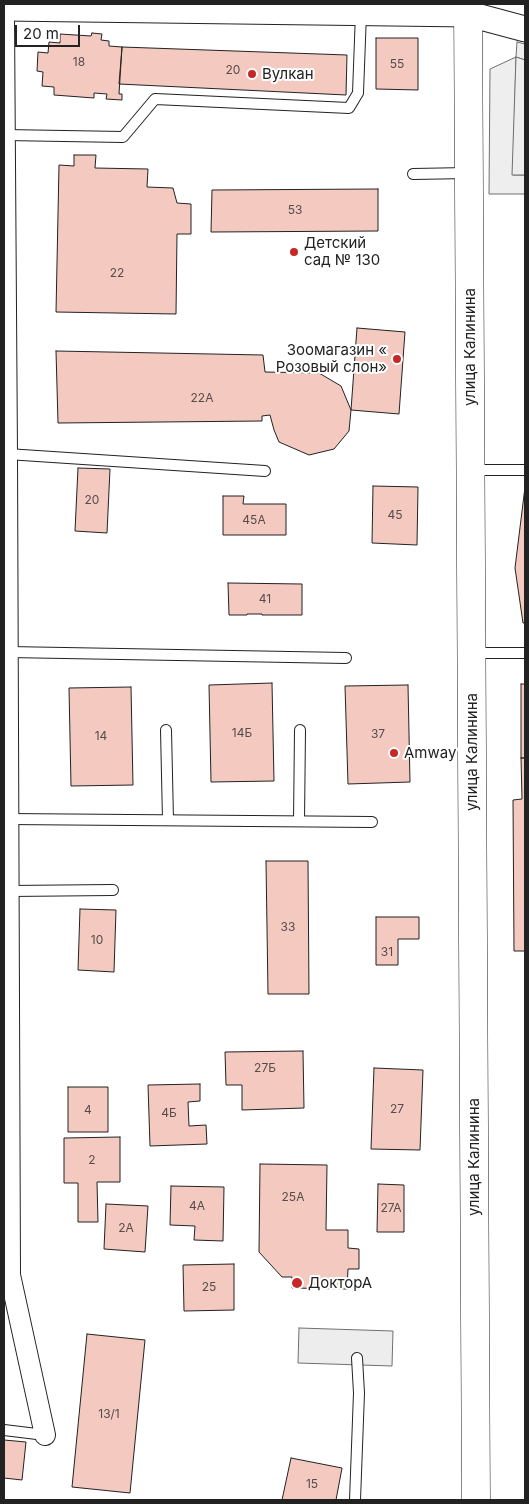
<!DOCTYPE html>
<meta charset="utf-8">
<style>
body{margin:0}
#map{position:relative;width:529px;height:1504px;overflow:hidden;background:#fff;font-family:Inter,sans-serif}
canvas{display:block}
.frame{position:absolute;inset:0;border:5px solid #222;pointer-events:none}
.scale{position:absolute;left:15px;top:25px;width:65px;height:22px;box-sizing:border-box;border:2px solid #222;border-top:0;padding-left:6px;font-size:15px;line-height:18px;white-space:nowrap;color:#222;-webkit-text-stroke:4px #fff;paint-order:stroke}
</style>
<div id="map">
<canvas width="529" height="1504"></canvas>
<div class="frame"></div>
<div class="scale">20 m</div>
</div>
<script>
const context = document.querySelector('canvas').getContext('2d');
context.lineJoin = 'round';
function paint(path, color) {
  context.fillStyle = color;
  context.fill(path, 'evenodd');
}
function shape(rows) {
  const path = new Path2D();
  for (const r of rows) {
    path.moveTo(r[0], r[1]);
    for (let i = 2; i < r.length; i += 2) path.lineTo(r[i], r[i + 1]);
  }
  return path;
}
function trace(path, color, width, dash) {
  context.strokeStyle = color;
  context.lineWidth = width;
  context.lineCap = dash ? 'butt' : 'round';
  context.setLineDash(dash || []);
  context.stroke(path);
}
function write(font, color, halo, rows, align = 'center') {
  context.font = font + ' Inter,sans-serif';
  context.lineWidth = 4;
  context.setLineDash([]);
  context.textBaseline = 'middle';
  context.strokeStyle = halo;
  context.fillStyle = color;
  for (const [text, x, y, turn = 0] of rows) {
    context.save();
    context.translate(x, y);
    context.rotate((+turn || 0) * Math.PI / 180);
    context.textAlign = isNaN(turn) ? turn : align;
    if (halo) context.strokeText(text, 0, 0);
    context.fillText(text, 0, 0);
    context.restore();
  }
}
const green = shape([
 [517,42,525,44,525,60,516,57,513,175,525,175,525,194,489,194,490,69,516,57,517,42]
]);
const parking = shape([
 [516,57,525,60,525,175,512,175,516,57],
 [299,1328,393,1331,392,1366,298,1363,299,1328]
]);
const building = shape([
 [92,33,102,34,101,40,109,41,109,46,122,47,119,94,122,94,122,100,106,99,107,94,94,93,94,98,54,95,54,87,42,86,43,72,37,71,38,52,48,53,49,42,60,43,60,34,91,36,92,33],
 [376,38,418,38,418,90,376,89,376,38],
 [122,47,347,55,346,95,119,84,122,47],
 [74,155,96,155,95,168,148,169,147,187,173,188,177,203,191,204,191,234,177,234,176,314,56,312,59,165,74,166,74,155],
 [378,189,378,231,211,232,212,190,378,189],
 [357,328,405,332,399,414,351,410,357,328],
 [56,351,263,355,265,372,319,373,341,386,351,410,349,431,334,449,309,455,279,442,274,430,270,415,262,416,262,421,58,423,56,351],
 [78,468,110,469,107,533,75,531,78,468],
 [373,486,418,487,417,545,372,543,373,486],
 [525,487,525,623,523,623,515,568,525,487],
 [223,496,244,496,243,504,286,504,286,535,223,535,223,496],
 [228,583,302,584,302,615,262,615,262,614,247,614,247,615,229,615,228,583],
 [272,683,274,781,211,782,209,685,272,683],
 [521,684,525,684,525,758,521,758,521,684],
 [408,685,410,782,348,784,345,686,408,685],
 [131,687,133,785,71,786,69,688,131,687],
 [521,758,525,758,525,951,514,951,513,800,522,799,521,758],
 [266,861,308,861,309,994,268,994,266,861],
 [80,909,116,910,114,972,78,970,80,909],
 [376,917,419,917,419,939,398,939,398,965,376,965,376,917],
 [303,1051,304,1108,242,1110,242,1085,226,1085,225,1052,303,1051],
 [374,1068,423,1070,420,1150,371,1149,374,1068],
 [200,1084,200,1101,188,1102,189,1126,206,1125,207,1144,150,1146,148,1085,200,1084],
 [68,1087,108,1087,108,1132,68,1132,68,1087],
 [120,1137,120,1182,97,1182,98,1222,78,1222,78,1183,64,1183,64,1138,120,1137],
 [260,1164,327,1165,326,1230,348,1230,348,1248,359,1249,359,1269,348,1269,347,1289,292,1288,292,1277,282,1277,259,1252,260,1164],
 [378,1184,404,1185,404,1232,377,1232,378,1184],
 [171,1186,224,1187,223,1241,194,1240,195,1226,170,1225,171,1186],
 [106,1204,148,1206,145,1252,104,1249,106,1204],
 [234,1264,234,1310,184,1311,183,1265,234,1264],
 [87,1334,145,1340,130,1493,72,1487,87,1334],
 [4,1440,26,1442,22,1480,4,1478,4,1440],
 [291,1458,342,1468,336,1500,282,1500,291,1458]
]);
const service = shape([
 [5,135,123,137,155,99,349,108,358,93,361,13],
 [413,174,468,173],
 [7,454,265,471],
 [472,470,525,470],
 [8,652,346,658],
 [471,653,525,653],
 [166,730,168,820],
 [8,819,372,822],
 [299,821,300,730],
 [9,891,113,890],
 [4,1430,45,1435],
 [355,1500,359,1393,357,1358]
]);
const minor = shape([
 [4,18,7,454,10,1275,45,1435]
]);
const tertiary = shape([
 [4,8,469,14,525,29]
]);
const primary = shape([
 [468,4,476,1500]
]);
const markers = [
 [252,74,5,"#c62828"],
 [294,252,5,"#c62828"],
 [397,359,5,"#c62828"],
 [394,753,5,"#c62828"],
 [297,1283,6,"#c62828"]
];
const numberNames = [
 ["18",79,62],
 ["55",397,64],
 ["20",233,70],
 ["53",295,210],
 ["22",117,273],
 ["22А",202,398],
 ["20",92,500],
 ["45",395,515],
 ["45А",254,520],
 ["41",265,599],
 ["14Б",242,733],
 ["37",378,734],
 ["14",101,736],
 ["33",288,927],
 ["10",97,940],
 ["31",387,952],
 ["27Б",265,1068],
 ["27",397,1109],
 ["4",88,1110],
 ["4Б",169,1113],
 ["2",92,1160],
 ["25А",293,1197],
 ["4А",197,1206],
 ["27А",391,1208],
 ["2А",126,1228],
 ["25",209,1287],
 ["13/1",109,1414],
 ["15",312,1484]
];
const poiNames = [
 ["Вулкан",262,74],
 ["Детский",304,243],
 ["сад № 130",304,260],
 ["Зоомагазин «",387,350,"right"],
 ["Розовый слон»",387,367,"right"],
 ["Amway",404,753],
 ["ДокторА",308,1283]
];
const streetNames = [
 ["улица Калинина",470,347,-90],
 ["улица Калинина",472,752,-90],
 ["улица Калинина",474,1157,-90]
];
paint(green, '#eee');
trace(green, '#6f6f6f', 1);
paint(parking, '#ededed');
trace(parking, '#6f6f6f', 1);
paint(building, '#f3c9c0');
trace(building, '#222', 1);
trace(service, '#222', 12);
trace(minor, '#222', 22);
trace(tertiary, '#222', 27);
trace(primary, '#222', 29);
trace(service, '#fff', 10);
trace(minor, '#fff', 20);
trace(tertiary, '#fff', 25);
trace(primary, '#fff', 28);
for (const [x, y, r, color] of markers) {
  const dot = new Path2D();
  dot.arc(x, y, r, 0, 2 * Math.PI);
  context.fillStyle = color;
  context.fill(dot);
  trace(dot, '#fff', 2);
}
write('12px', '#564c4a', null, numberNames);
write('15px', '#222', '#fff', poiNames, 'left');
write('15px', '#222', '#fff', streetNames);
</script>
